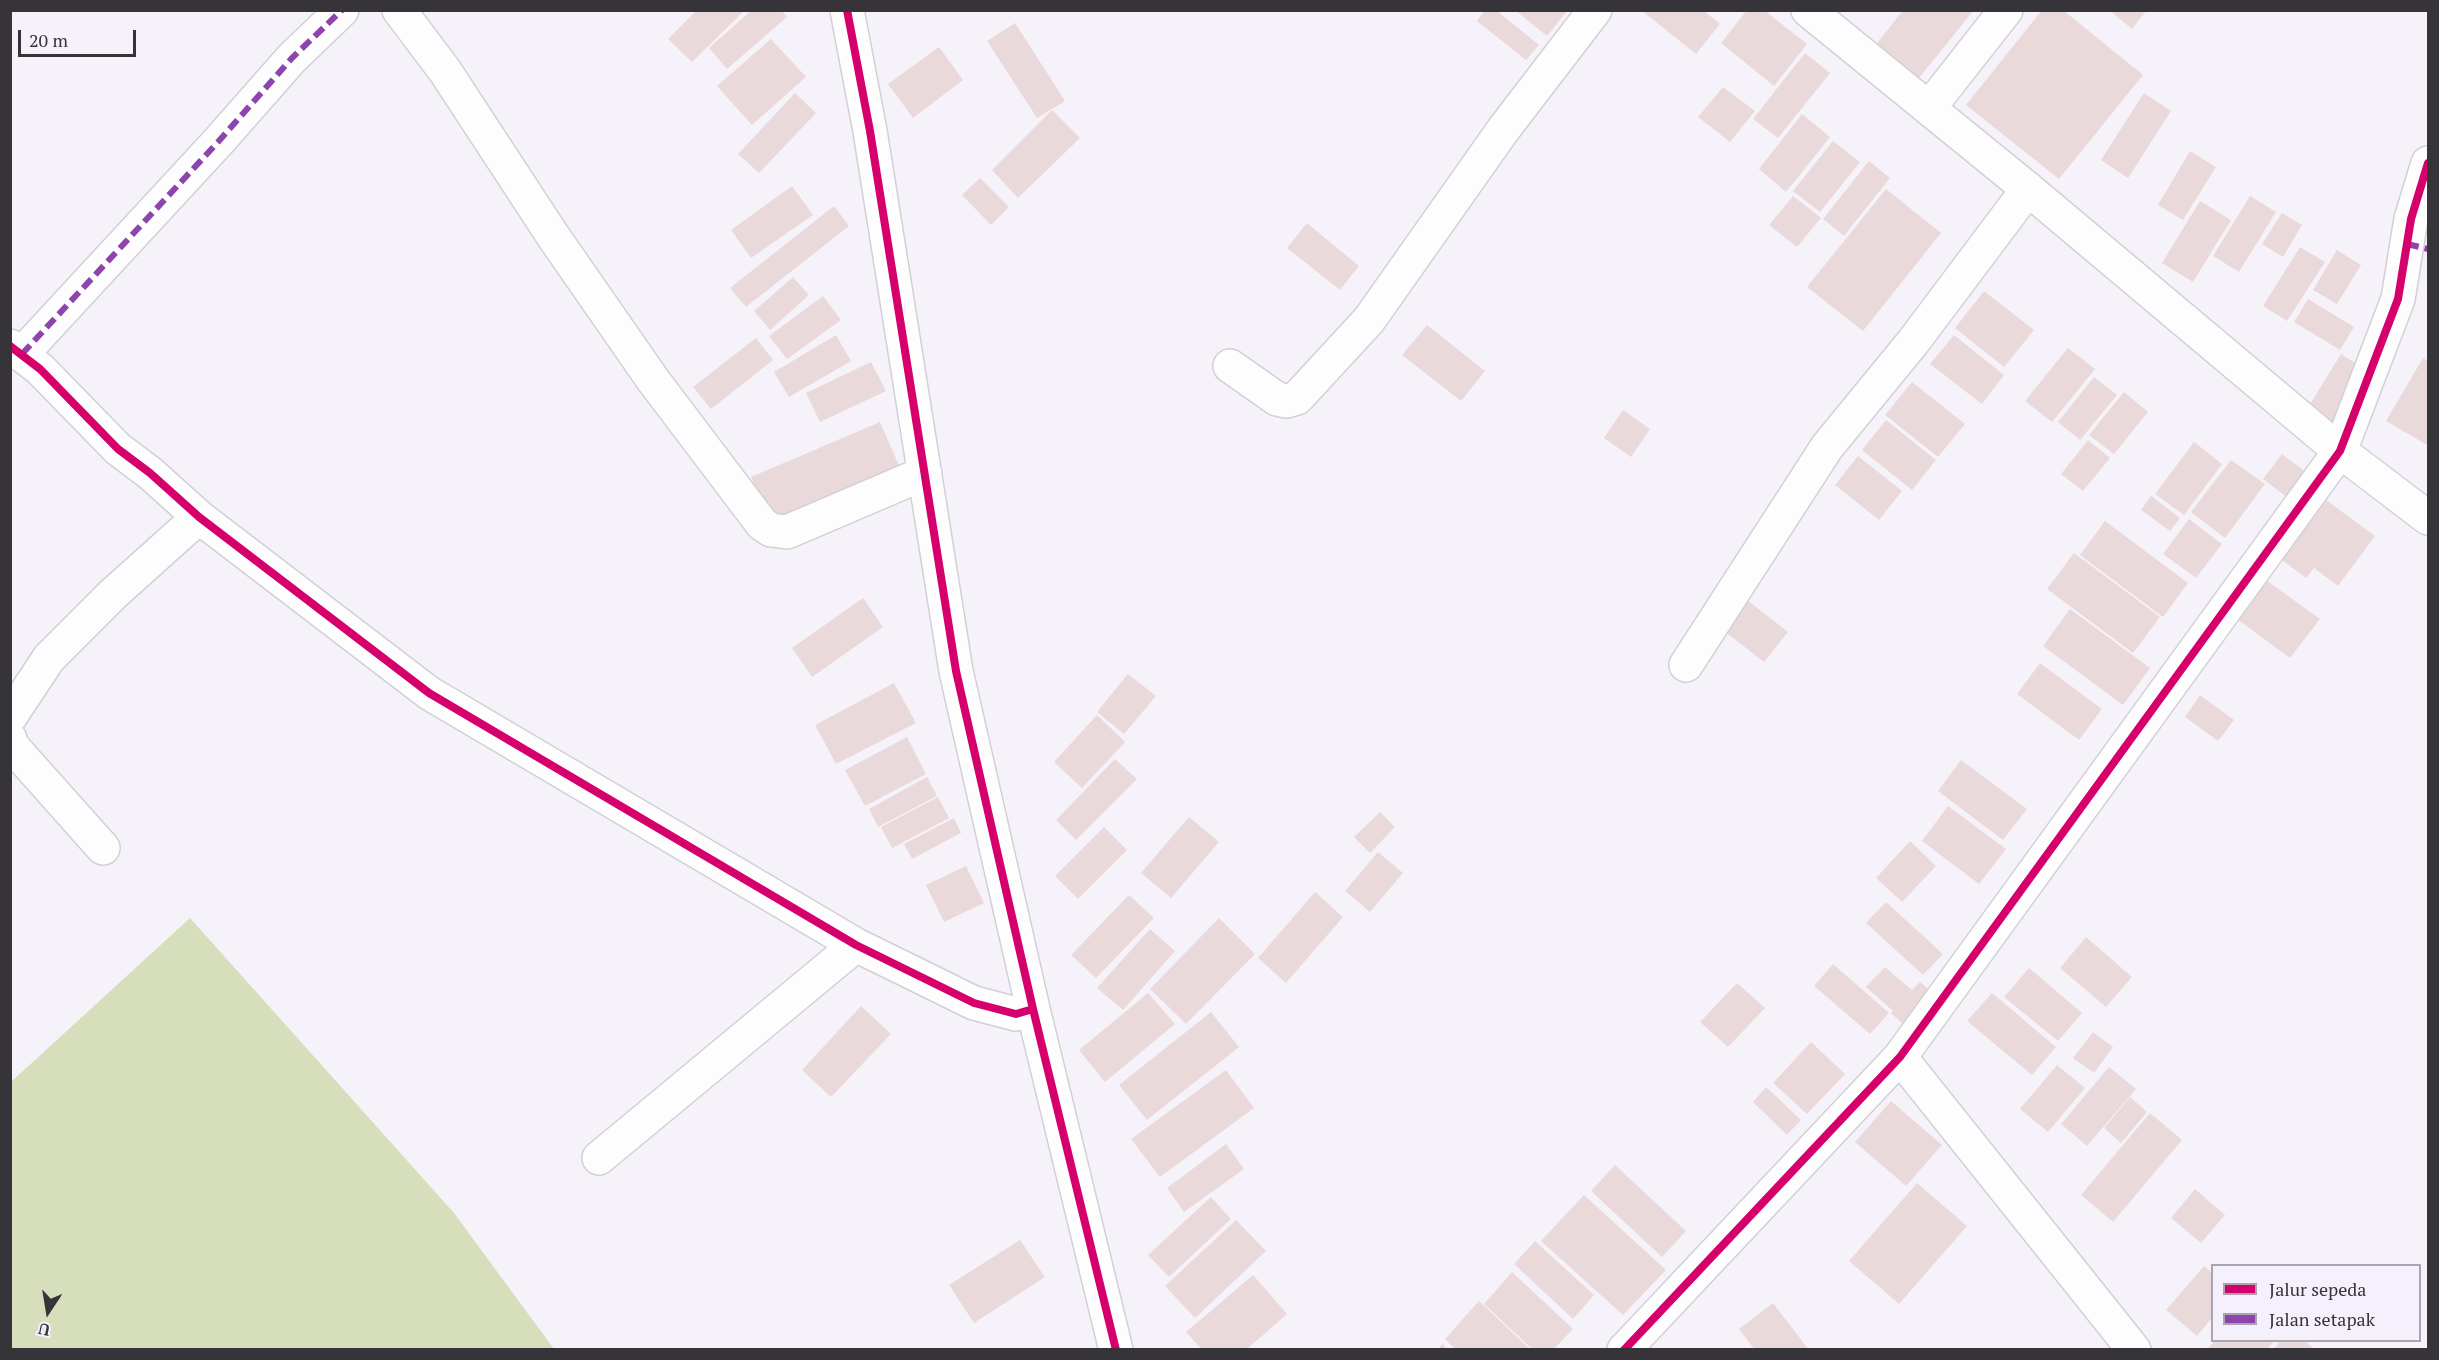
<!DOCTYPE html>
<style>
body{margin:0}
#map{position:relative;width:2439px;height:1360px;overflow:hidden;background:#f6f2f9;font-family:"PT Serif",serif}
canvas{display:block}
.frame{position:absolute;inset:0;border:12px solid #373439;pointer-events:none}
.legend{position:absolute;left:2211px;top:1264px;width:210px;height:78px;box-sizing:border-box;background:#f6effc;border:2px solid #aaa4ae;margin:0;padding:8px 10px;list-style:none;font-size:18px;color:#373439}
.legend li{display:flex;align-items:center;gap:12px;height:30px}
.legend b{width:30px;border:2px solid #aaa4ae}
.north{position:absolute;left:18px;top:1282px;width:60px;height:60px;-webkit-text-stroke:4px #f6effc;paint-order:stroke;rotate:192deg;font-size:16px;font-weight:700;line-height:24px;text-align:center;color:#373439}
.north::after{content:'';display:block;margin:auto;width:21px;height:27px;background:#373439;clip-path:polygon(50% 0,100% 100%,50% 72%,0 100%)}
.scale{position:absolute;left:18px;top:30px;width:118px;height:27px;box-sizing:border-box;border:3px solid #373439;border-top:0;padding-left:8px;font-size:18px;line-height:21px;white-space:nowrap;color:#373439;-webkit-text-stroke:4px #f6effc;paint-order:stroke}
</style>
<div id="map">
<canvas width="2439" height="1360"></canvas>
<div class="frame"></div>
<ul class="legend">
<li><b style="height:8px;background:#d6006c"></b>Jalur sepeda</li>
<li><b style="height:8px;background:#8e44ad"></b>Jalan setapak</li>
</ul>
<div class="north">U</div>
<div class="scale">20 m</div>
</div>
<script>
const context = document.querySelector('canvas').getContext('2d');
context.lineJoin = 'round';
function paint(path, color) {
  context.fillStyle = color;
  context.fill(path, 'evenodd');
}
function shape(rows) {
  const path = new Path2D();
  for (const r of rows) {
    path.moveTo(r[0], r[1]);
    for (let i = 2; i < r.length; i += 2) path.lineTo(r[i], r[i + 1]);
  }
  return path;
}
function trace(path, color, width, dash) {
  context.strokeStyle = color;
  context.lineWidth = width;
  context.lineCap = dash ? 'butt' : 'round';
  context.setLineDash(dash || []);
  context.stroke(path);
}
const green = shape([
 [190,918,454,1213,554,1349,11,1349,11,1082]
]);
const building = shape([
 [697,10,745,10,692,62,668,39],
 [752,10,781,10,787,17,727,69,709,48],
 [1485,10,1496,10,1539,45,1526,60,1477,21],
 [1515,10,1568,10,1547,36],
 [1641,10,1703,10,1720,24,1696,54],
 [1747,10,1764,10,1807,44,1774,86,1721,43],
 [1903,10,1974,10,1914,84,1871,51],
 [2042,10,2063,10,2143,75,2059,179,1966,105],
 [2109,10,2147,10,2132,29],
 [1015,23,1065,101,1037,118,987,41],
 [771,39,806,77,752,125,717,86],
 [939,47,963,80,913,118,888,84],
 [1805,53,1830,73,1778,138,1753,119],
 [1723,87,1755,111,1730,142,1698,117],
 [795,93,816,113,759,173,738,154],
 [2144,93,2171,111,2128,178,2101,160],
 [1052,110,1080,138,1018,198,992,170],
 [1802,114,1830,137,1786,192,1759,169],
 [1833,141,1860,162,1820,212,1793,191],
 [2190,151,2216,167,2183,220,2158,205],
 [1869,161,1890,178,1844,236,1823,219],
 [980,178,1009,207,991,225,962,195],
 [792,186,813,215,751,258,731,230],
 [1886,189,1941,233,1863,331,1807,287],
 [1793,196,1821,218,1797,247,1769,225],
 [2250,196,2276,212,2239,272,2213,256],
 [2200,201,2231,220,2193,282,2162,263],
 [834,206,849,226,746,307,730,288],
 [2282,213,2302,225,2283,257,2262,244],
 [1307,223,1359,266,1340,290,1287,248],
 [2300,247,2325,262,2287,321,2263,306],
 [2337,250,2361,265,2337,304,2313,290],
 [793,277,809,295,770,330,754,311],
 [1984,291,2034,330,2004,367,1955,328],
 [823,296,841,320,787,359,769,336],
 [2308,299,2354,327,2340,350,2294,322],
 [1427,325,1485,371,1461,401,1402,355],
 [836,335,851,361,789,397,774,372],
 [1954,335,2004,375,1982,404,1930,364],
 [756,338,773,360,711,409,693,387],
 [2068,348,2095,369,2052,422,2025,401],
 [2341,354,2366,370,2332,425,2307,409],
 [2423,358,2428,361,2428,441,2427,445,2386,421],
 [871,362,886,391,820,422,806,393],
 [2094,377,2117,395,2080,440,2058,422],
 [1912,382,1965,424,1938,457,1885,415],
 [2124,392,2148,412,2114,454,2089,435],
 [1623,410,1650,429,1631,457,1604,438],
 [1886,420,1936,460,1912,490,1862,450],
 [880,422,901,470,773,526,751,477],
 [2088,440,2110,458,2083,491,2061,474],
 [2194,442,2222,464,2184,515,2155,494],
 [2282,454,2307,473,2288,498,2263,479],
 [1858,456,1902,491,1879,520,1835,485],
 [2231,460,2265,484,2225,538,2191,512],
 [2151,496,2180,518,2170,531,2141,510],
 [2322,497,2375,536,2338,586,2314,568,2306,578,2278,557],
 [2189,519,2222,544,2196,578,2163,554],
 [2105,521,2188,583,2163,617,2080,555],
 [2074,553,2160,617,2133,653,2047,589],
 [2266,580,2320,619,2290,658,2237,619],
 [863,598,883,627,812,677,792,648],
 [1747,600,1788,632,1764,662,1723,630],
 [2070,609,2150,668,2123,705,2043,646],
 [2040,663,2102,709,2079,740,2017,694],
 [1128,674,1156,696,1124,734,1097,712],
 [894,683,916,723,836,764,815,725],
 [2200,695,2234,720,2218,741,2185,717],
 [1097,715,1125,742,1082,788,1054,762],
 [907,737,926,774,865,806,845,770],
 [1115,759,1137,779,1076,840,1056,820],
 [1961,760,2027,809,2003,840,1938,791],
 [927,777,937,796,878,827,869,809],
 [938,797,949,818,892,848,881,827],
 [1948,806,2006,849,1979,884,1922,841],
 [1380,812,1395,827,1370,853,1354,837],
 [1189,817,1219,842,1171,898,1141,873],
 [954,818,961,833,912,859,904,844],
 [1104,827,1127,850,1078,899,1055,876],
 [1910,841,1936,866,1902,902,1876,878],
 [1378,852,1403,873,1370,912,1345,891],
 [966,866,984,903,944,922,926,885],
 [1315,892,1343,917,1286,983,1258,958],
 [1129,895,1154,918,1096,978,1071,955],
 [1886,902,1943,954,1923,975,1866,923],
 [1219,918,1255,954,1186,1024,1150,989],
 [1150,929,1175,951,1123,1010,1097,988],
 [2086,937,2132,977,2106,1007,2060,968],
 [1833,964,1889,1013,1870,1034,1814,986],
 [1885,967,1912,990,1920,982,1934,994,1905,1026,1891,1013,1893,1011,1866,987],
 [2029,968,2082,1013,2058,1041,2004,997],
 [1737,983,1765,1008,1728,1047,1700,1022],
 [1148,993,1175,1024,1105,1082,1079,1050],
 [1992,993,2056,1047,2032,1075,1967,1021],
 [861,1006,891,1034,831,1097,802,1070],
 [1211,1012,1239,1047,1147,1120,1119,1085],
 [2093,1032,2113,1047,2094,1073,2073,1058],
 [1811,1042,1845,1074,1807,1114,1773,1083],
 [2057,1065,2085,1088,2048,1132,2020,1109],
 [2109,1067,2136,1089,2087,1146,2061,1124],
 [1226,1070,1254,1108,1160,1177,1131,1139],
 [1766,1087,1801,1120,1787,1135,1753,1102],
 [2130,1097,2147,1112,2121,1143,2104,1128],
 [1891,1101,1942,1145,1906,1186,1855,1142],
 [2150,1113,2182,1140,2113,1222,2081,1195],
 [1226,1144,1244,1169,1184,1212,1167,1188],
 [1615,1165,1686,1231,1662,1257,1591,1191],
 [1917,1183,1967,1226,1899,1304,1849,1261],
 [2195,1189,2225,1215,2201,1243,2171,1218],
 [1584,1195,1666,1270,1623,1315,1541,1241],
 [1211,1197,1231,1219,1169,1277,1148,1255],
 [1236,1220,1266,1251,1195,1318,1165,1286],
 [1020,1240,1045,1277,974,1323,949,1285],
 [1535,1241,1594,1295,1573,1319,1514,1264],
 [2204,1266,2212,1273,2212,1318,2197,1336,2166,1310],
 [1512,1272,1573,1329,1553,1350,1533,1350,1484,1304],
 [1253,1275,1287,1314,1246,1350,1202,1350,1186,1332],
 [1479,1301,1531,1350,1456,1350,1445,1339],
 [1773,1303,1809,1350,1755,1350,1739,1329],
 [2215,1340,2274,1340,2267,1350,2207,1350],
 [2281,1340,2304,1340,2315,1350,2273,1350],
 [1442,1344,1449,1350,1437,1350]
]);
const street = shape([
 [399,10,445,71,553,236,653,380,762,524,771,530,787,532,925,473],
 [847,10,870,131,956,671,1033,1009,1116,1350],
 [1808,10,2028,189,2340,451,2428,518],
 [1929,108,2006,10],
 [10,346,40,369,118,449,150,473,199,517,429,693,856,945,974,1003,1016,1014,1033,1009],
 [22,354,218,142,292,58,342,10],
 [1230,366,1277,399,1287,401,1297,398,1369,320,1503,130,1595,10],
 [1686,665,1827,447,1913,342,2028,189],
 [10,717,49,658,112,595,199,517],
 [10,739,12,746,103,848],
 [1900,1057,2134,1350],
 [599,1158,856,945],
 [1624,1350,1900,1057,2340,451,2398,299,2411,219,2428,163]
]);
const quiet = shape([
 [2407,244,2428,249],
 [22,354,218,142,292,58,342,10]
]);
const cycleway = shape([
 [847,10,870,131,956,671,1033,1009,1116,1350],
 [10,346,40,369,118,449,150,473,199,517,429,693,856,945,974,1003,1016,1014,1033,1009],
 [1624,1350,1900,1057,2340,451,2398,299,2411,219,2428,163]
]);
paint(green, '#d7debb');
paint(building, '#ead9db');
trace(street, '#d2cfd5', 36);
trace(street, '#fefdfe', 33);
trace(quiet, '#8e44ad', 6, [12, 6]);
trace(cycleway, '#d6006c', 8);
</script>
